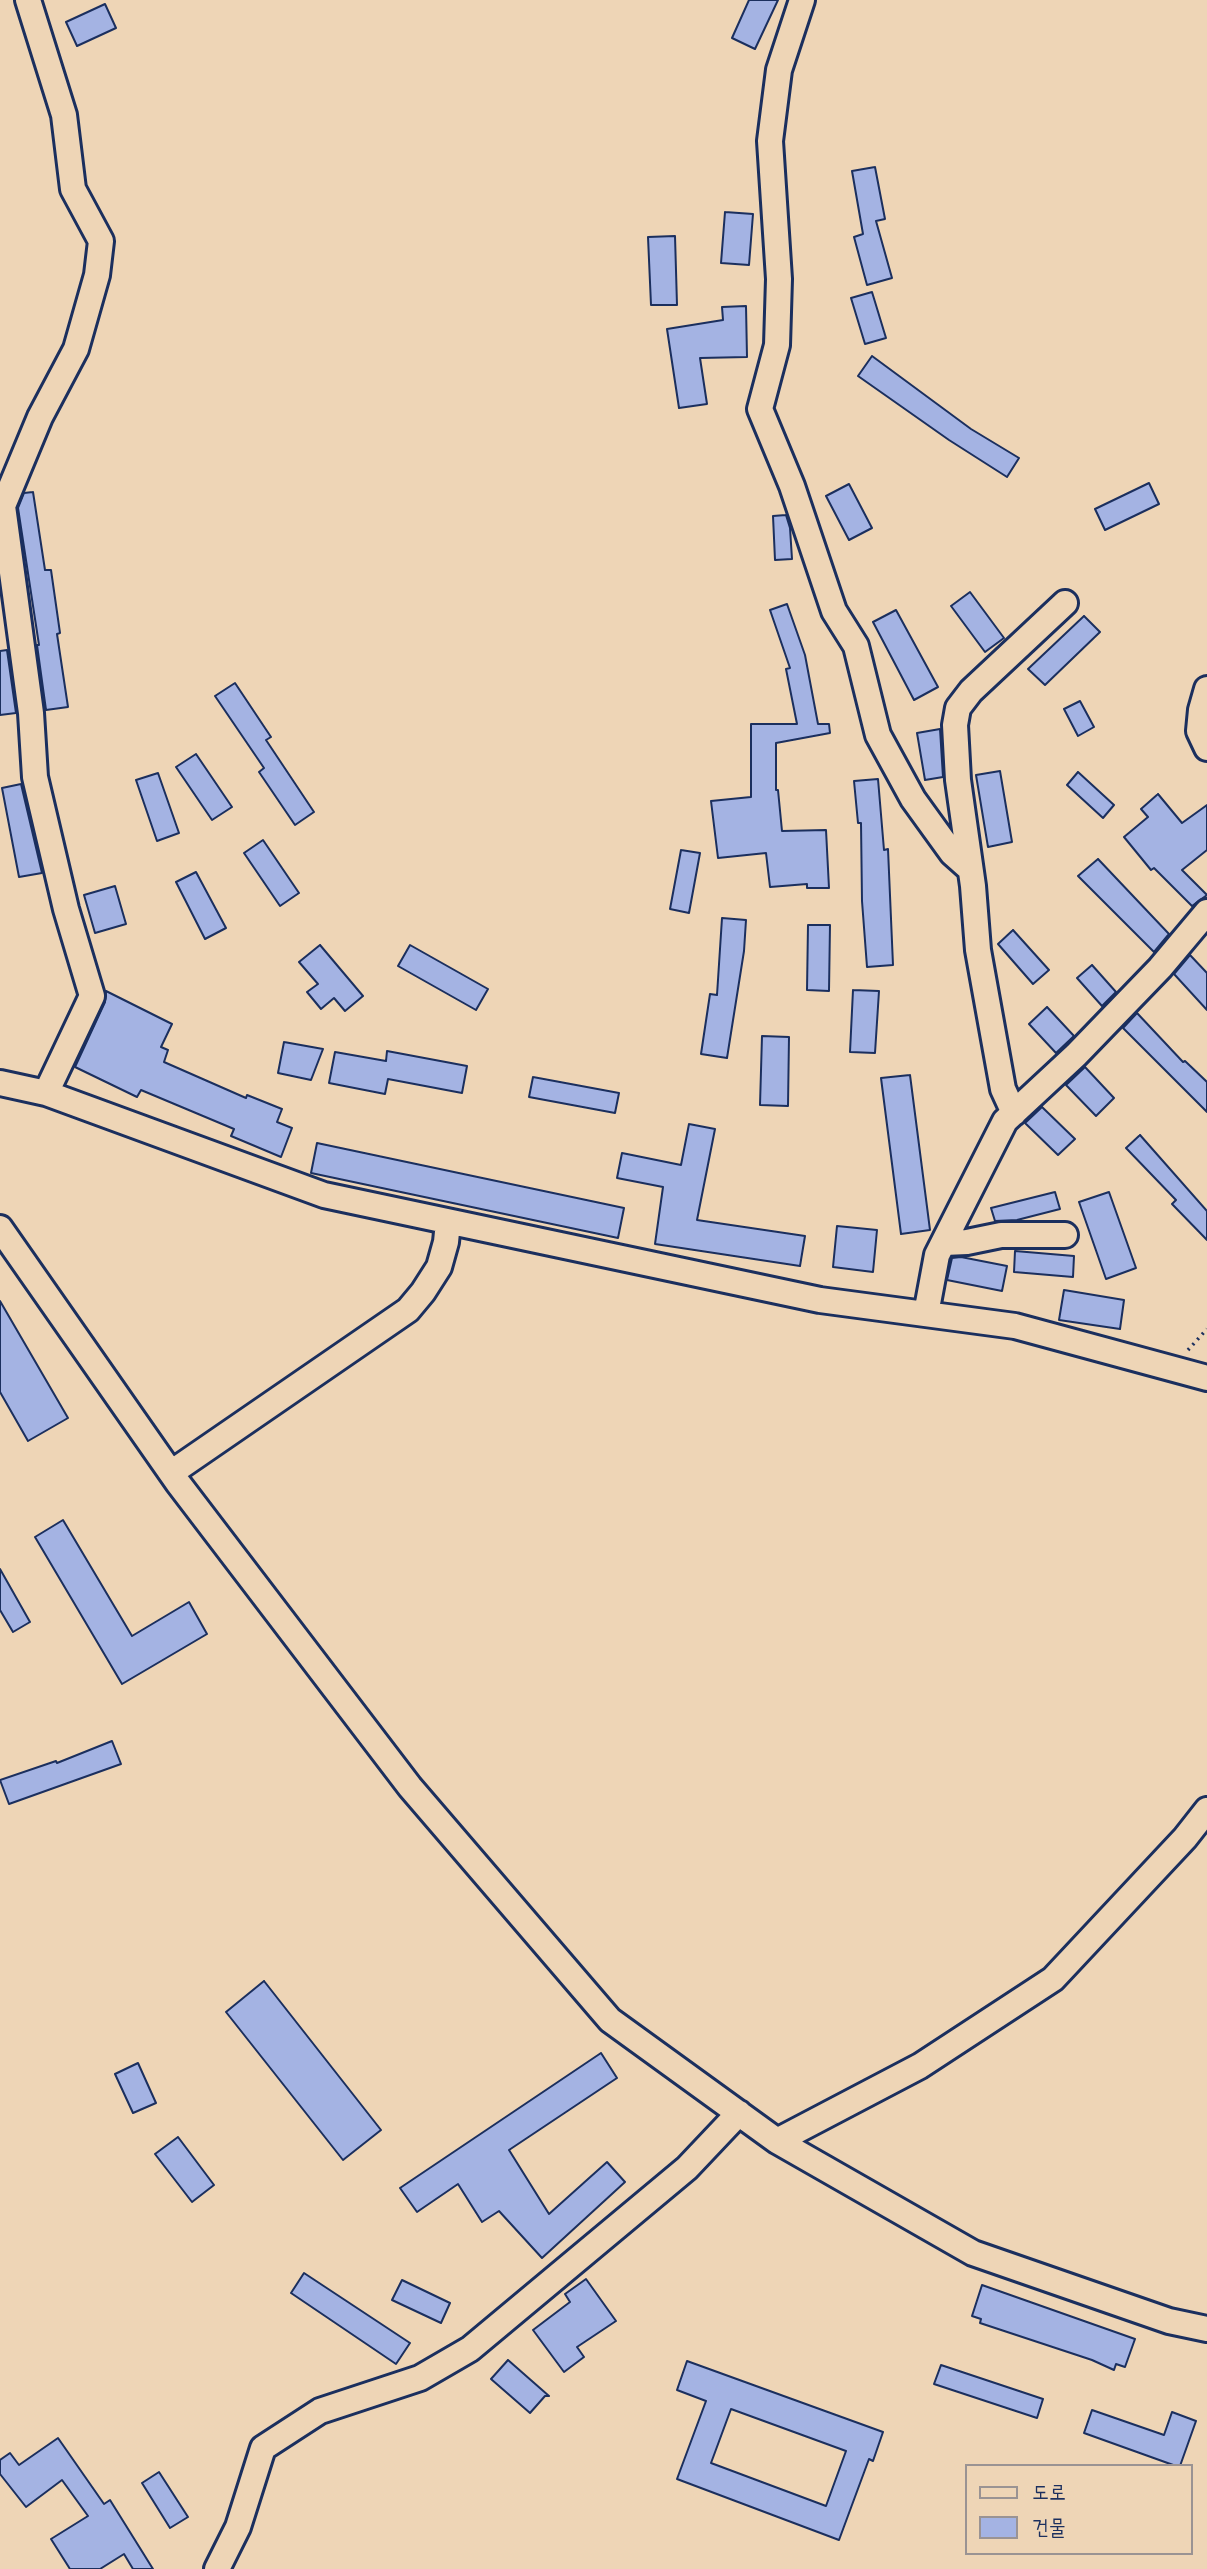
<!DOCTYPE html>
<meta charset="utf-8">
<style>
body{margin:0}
#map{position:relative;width:1207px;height:2569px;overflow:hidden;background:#eed5b6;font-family:Mynerve,"Poor Story",sans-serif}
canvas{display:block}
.legend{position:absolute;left:965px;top:2464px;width:228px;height:91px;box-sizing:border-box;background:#eed5b6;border:2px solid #9a9393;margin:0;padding:9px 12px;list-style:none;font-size:21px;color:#1b2f5e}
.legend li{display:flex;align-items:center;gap:14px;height:35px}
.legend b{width:35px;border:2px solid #9a9393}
</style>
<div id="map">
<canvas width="1207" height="2569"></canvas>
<ul class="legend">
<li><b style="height:9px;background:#eed5b6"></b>도로</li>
<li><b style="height:19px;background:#a4b3e3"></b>건물</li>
</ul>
</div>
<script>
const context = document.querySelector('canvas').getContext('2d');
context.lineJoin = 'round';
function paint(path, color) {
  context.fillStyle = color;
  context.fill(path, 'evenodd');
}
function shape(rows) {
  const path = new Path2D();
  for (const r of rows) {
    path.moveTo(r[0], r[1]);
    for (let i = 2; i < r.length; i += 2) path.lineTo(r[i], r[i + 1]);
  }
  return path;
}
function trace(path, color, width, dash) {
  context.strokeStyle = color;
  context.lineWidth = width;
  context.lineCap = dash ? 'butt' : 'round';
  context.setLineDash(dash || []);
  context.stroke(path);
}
const building = shape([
 [749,0,778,0,755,49,732,38,749,0],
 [105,4,116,28,77,46,66,22,105,4],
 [875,167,885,219,876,221,892,278,867,285,854,237,863,234,852,171,875,167],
 [725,212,753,214,749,265,721,263,725,212],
 [675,236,677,305,651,305,648,237,675,236],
 [872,292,886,338,865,344,851,298,872,292],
 [746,306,747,357,700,358,707,404,679,408,667,329,723,320,722,307,746,306],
 [872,356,971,429,1019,458,1007,477,949,440,858,376,872,356],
 [1149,483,1159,504,1105,530,1095,509,1149,483],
 [849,484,872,528,849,540,826,496,849,484],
 [33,492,45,570,51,570,60,633,57,634,68,707,46,710,37,645,39,645,18,508,24,493,33,492],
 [786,515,790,528,792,559,775,560,773,516,786,515],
 [970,592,1004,638,985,652,951,606,970,592],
 [787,604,805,655,818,724,829,724,830,733,776,743,776,790,778,790,782,831,826,830,829,888,807,888,807,884,770,887,766,853,718,858,711,801,751,797,751,724,797,724,786,669,790,668,770,610,787,604],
 [896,610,938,687,914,700,873,622,896,610],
 [1084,616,1100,632,1045,685,1028,669,1084,616],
 [7,650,16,713,0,715,0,651,7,650],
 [235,683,271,737,266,740,314,812,295,825,259,772,264,768,215,696,235,683],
 [1080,701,1094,727,1078,736,1064,709,1080,701],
 [940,729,943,777,925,780,917,733,940,729],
 [196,754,232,807,212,820,176,767,196,754],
 [1000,771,1012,842,988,847,976,775,1000,771],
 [1078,772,1114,805,1103,818,1067,785,1078,772],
 [158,773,179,833,157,841,136,780,158,773],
 [878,779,884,850,888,849,893,965,867,967,862,901,861,823,858,823,854,781,878,779],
 [21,784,42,873,19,877,2,788,21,784],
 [1158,794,1182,823,1207,805,1207,850,1182,870,1207,895,1192,906,1154,868,1151,870,1124,837,1148,817,1141,809,1158,794],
 [263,840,299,893,280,906,244,853,263,840],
 [681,850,700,853,689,913,670,909,681,850],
 [1098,859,1169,934,1154,952,1078,876,1098,859],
 [196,872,226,928,205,939,176,882,196,872],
 [115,886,126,924,95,933,84,895,115,886],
 [722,918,746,920,744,951,727,1058,701,1054,710,994,717,995,722,918],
 [808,925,830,925,829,991,807,990,808,925],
 [1013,930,1049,970,1033,984,998,944,1013,930],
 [320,945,363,996,345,1011,334,998,321,1009,307,992,318,984,299,962,320,945],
 [410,945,488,989,476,1010,398,966,410,945],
 [1190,955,1207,973,1207,1010,1174,974,1190,955],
 [1092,965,1116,992,1102,1006,1077,978,1092,965],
 [853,990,879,991,875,1053,850,1052,853,990],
 [106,991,172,1024,161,1047,168,1050,164,1062,246,1098,247,1095,282,1109,277,1122,292,1128,281,1157,231,1136,234,1129,141,1090,137,1097,75,1067,105,1002,106,991],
 [1047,1007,1074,1036,1056,1053,1029,1024,1047,1007],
 [1137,1013,1183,1062,1185,1061,1207,1082,1207,1112,1123,1028,1137,1013],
 [762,1036,789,1037,788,1106,760,1105,762,1036],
 [284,1042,323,1049,311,1080,278,1073,284,1042],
 [387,1051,467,1066,462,1093,388,1079,385,1094,329,1083,335,1052,386,1061,387,1051],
 [1085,1067,1114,1098,1096,1116,1066,1085,1085,1067],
 [910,1075,930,1230,901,1234,881,1078,910,1075],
 [533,1077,619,1093,615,1113,529,1097,533,1077],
 [1042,1107,1075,1139,1058,1155,1025,1123,1042,1107],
 [689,1124,715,1129,697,1220,805,1236,800,1266,655,1244,663,1187,617,1178,622,1153,681,1165,689,1124],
 [1140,1135,1207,1211,1207,1240,1172,1204,1176,1200,1126,1148,1140,1135],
 [317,1143,624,1208,618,1238,311,1173,317,1143],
 [1055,1192,1060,1209,1017,1220,995,1221,991,1208,1055,1192],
 [1109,1192,1136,1268,1106,1279,1079,1202,1109,1192],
 [837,1226,877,1230,873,1272,833,1267,837,1226],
 [1015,1251,1074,1256,1073,1277,1014,1272,1015,1251],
 [961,1257,1007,1266,1002,1291,947,1280,952,1258,961,1257],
 [1064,1290,1124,1300,1120,1329,1059,1320,1064,1290],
 [0,1301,68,1418,28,1441,0,1392,0,1301],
 [63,1520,132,1636,189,1602,207,1634,122,1684,35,1537,63,1520],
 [0,1569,30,1622,13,1632,0,1610,0,1569],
 [112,1741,121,1764,9,1804,0,1780,56,1761,57,1763,112,1741],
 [264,1981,381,2130,343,2160,226,2012,264,1981],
 [601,2053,617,2078,509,2150,549,2214,607,2162,625,2182,542,2258,499,2211,482,2222,458,2184,417,2212,400,2188,601,2053],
 [138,2063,156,2103,133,2113,115,2074,138,2063],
 [178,2137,214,2185,192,2202,155,2154,178,2137],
 [304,2273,410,2343,396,2364,291,2293,304,2273],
 [586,2279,616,2321,577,2347,584,2357,564,2372,533,2330,570,2302,565,2294,586,2279],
 [402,2280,450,2303,441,2323,392,2300,402,2280],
 [982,2285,1135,2339,1125,2367,1116,2364,1114,2370,1092,2360,980,2323,981,2319,972,2316,982,2285],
 [508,2360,549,2396,545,2396,530,2413,491,2379,508,2360],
 [687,2361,883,2432,873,2461,869,2459,839,2540,677,2479,706,2401,677,2390,687,2361],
 [731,2409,846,2451,826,2506,711,2463,731,2409],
 [941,2365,1043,2399,1037,2418,934,2384,941,2365],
 [1092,2410,1164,2435,1172,2412,1196,2421,1180,2466,1176,2466,1084,2433,1092,2410],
 [58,2438,104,2504,110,2500,153,2569,133,2569,124,2554,100,2569,70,2569,51,2539,88,2516,62,2480,26,2507,0,2474,0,2460,10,2453,19,2465,58,2438],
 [159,2472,188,2517,170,2528,142,2483,159,2472]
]);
const path = shape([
 [1188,1350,1207,1329]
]);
const minor = shape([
 [28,0,64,115,73,189,101,241,97,275,76,349,40,417,3,506,31,713,35,777,66,909,92,996,46,1093],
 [802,0,779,70,770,141,779,279,777,345,760,409,792,486,834,611,856,646,878,735,913,799,952,853,970,869],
 [1207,689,1201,710,1199,731,1207,748],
 [0,1083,46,1093,324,1195,820,1300,1015,1326,1207,1378],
 [1014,1113,1003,1089,978,950,973,886,958,780,955,725,958,708,971,691,1065,603],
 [0,1228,178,1483,410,1787,610,2020,777,2141,973,2253,1169,2321,1207,2329],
 [944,1243,967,1242,1001,1235,1065,1235],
 [926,1314,937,1255,1005,1121,1076,1055,1160,968,1207,912],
 [171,1473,408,1310,423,1292,439,1267,446,1242,448,1222],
 [777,2141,920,2066,1053,1979,1185,1838,1207,1810],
 [217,2569,238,2527,263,2448,320,2411,420,2378,470,2349,687,2168,739,2113]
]);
paint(building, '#a4b3e3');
trace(building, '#1b2f5e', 2);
trace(minor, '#1b2f5e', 30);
trace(path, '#1b2f5e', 3.5, [2, 5]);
trace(minor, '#eed5b6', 24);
</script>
